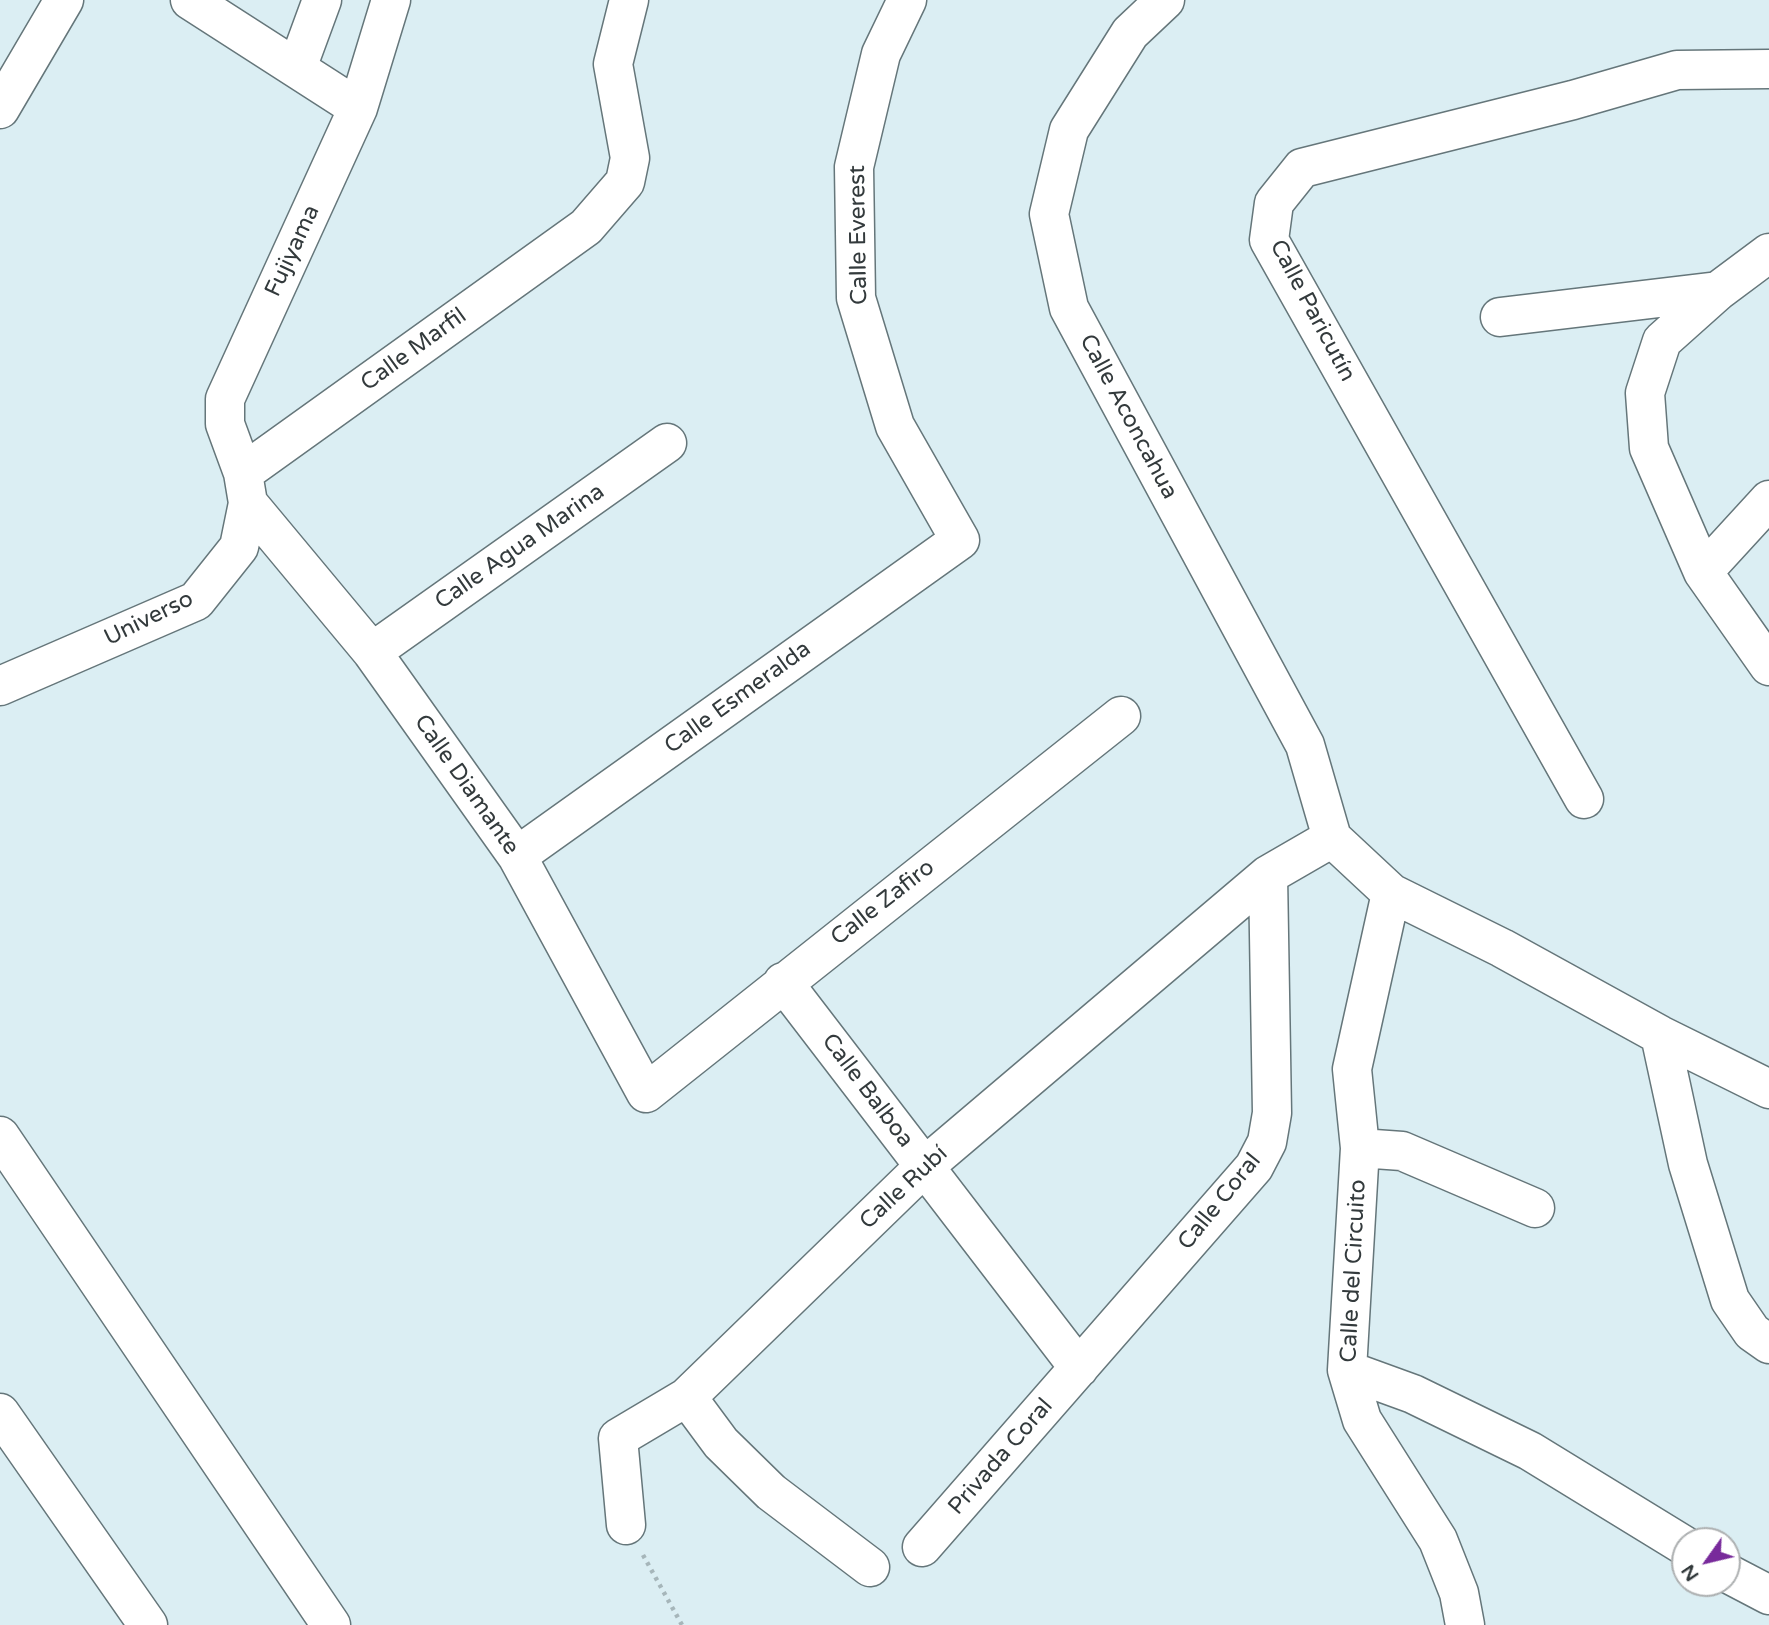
<!DOCTYPE html>
<meta charset="utf-8">
<style>
body{margin:0}
#map{position:relative;width:1769px;height:1625px;overflow:hidden;background:#dbeef3;font-family:"Varela Round",sans-serif}
canvas{display:block}
.north{position:absolute;left:1671px;top:1527px;width:70px;height:70px;box-sizing:border-box;background:#fff;border:2px solid #adb0b1;border-radius:50%;rotate:236deg;font-size:19px;font-weight:700;line-height:28px;text-align:center;color:#333a3c}
.north::after{content:'';display:block;margin:auto;width:24px;height:32px;background:#782a9b;clip-path:polygon(50% 0,100% 100%,50% 72%,0 100%)}
</style>
<div id="map">
<canvas width="1769" height="1625"></canvas>
<div class="north">N</div>
</div>
<script>
const context = document.querySelector('canvas').getContext('2d');
context.lineJoin = 'round';
function shape(rows) {
  const path = new Path2D();
  for (const r of rows) {
    path.moveTo(r[0], r[1]);
    for (let i = 2; i < r.length; i += 2) path.lineTo(r[i], r[i + 1]);
  }
  return path;
}
function trace(path, color, width, dash) {
  context.strokeStyle = color;
  context.lineWidth = width;
  context.lineCap = dash ? 'butt' : 'round';
  context.setLineDash(dash || []);
  context.stroke(path);
}
function write(font, color, halo, rows, align = 'center') {
  context.font = font + ' "Varela Round",sans-serif';
  context.lineWidth = 5;
  context.setLineDash([]);
  context.textBaseline = 'middle';
  context.strokeStyle = halo;
  context.fillStyle = color;
  for (const [text, x, y, turn = 0] of rows) {
    context.save();
    context.translate(x, y);
    context.rotate((+turn || 0) * Math.PI / 180);
    context.textAlign = isNaN(turn) ? turn : align;
    if (halo) context.strokeText(text, 0, 0);
    context.fillText(text, 0, 0);
    context.restore();
  }
}
const path = shape([
 [643,1555,682,1625]
]);
const minor = shape([
 [190,0,358,108],
 [1165,0,1130,33,1069,130,1049,214,1069,308,1305,745,1332,838],
 [297,68,322,0],
 [0,109,64,0],
 [1769,253,1718,291,1662,341,1645,393,1649,448,1703,572,1769,666],
 [1500,317,1718,291],
 [243,473,586,227,625,182,630,158,613,64,629,0],
 [248,503,372,652,517,856,646,1093,1121,716],
 [1703,572,1769,500],
 [372,652,667,443],
 [0,686,196,601,239,547,248,503,243,473,225,424,225,399,358,108,391,0],
 [1584,799,1269,240,1274,203,1302,168,1573,100,1677,70,1769,69],
 [1332,838,1391,893,1502,948,1660,1035,1769,1089],
 [517,856,960,540,895,426,856,298,854,167,881,54,907,0],
 [1391,893,1352,1069,1360,1148,1347,1370,1362,1420,1438,1540,1459,1593,1465,1625],
 [783,982,1079,1368],
 [1660,1035,1688,1164,1730,1300,1752,1332,1769,1344],
 [0,1136,331,1625],
 [1360,1148,1402,1151,1535,1208],
 [1347,1370,1413,1394,1530,1451,1685,1546],
 [687,1397,721,1443,771,1492,870,1567],
 [0,1413,148,1625],
 [626,1525,618,1438,687,1397,925,1166,1268,875,1332,838],
 [922,1547,1254,1167,1267,1142,1272,1113,1268,875],
 [1727,1573,1769,1595]
]);
const streetNames = [
 ["Calle Everest",859,235,-91],
 ["Fujiyama",293,251,-65],
 ["Calle Paricutín",1312,311,62],
 ["Calle Marfil",414,350,-36],
 ["Calle Aconcahua",1128,417,62],
 ["Calle Agua Marina",520,547,-35],
 ["Universo",149,619,-26],
 ["Calle Esmeralda",738,698,-36],
 ["Calle Diamante",466,785,55],
 ["Calle Zafiro",883,903,-38],
 ["Calle Balboa",867,1091,53],
 ["Calle Rubí",904,1188,-43],
 ["Calle Coral",1220,1202,-51],
 ["Calle del Circuito",1354,1271,-87],
 ["Privada Coral",1001,1457,-49]
];
trace(minor, '#65767a', 41);
trace(path, '#a6b6ba', 4.5, [3.5, 5]);
trace(minor, '#fff', 38);
write('23px', '#333a3c', '#fff', streetNames);
</script>
